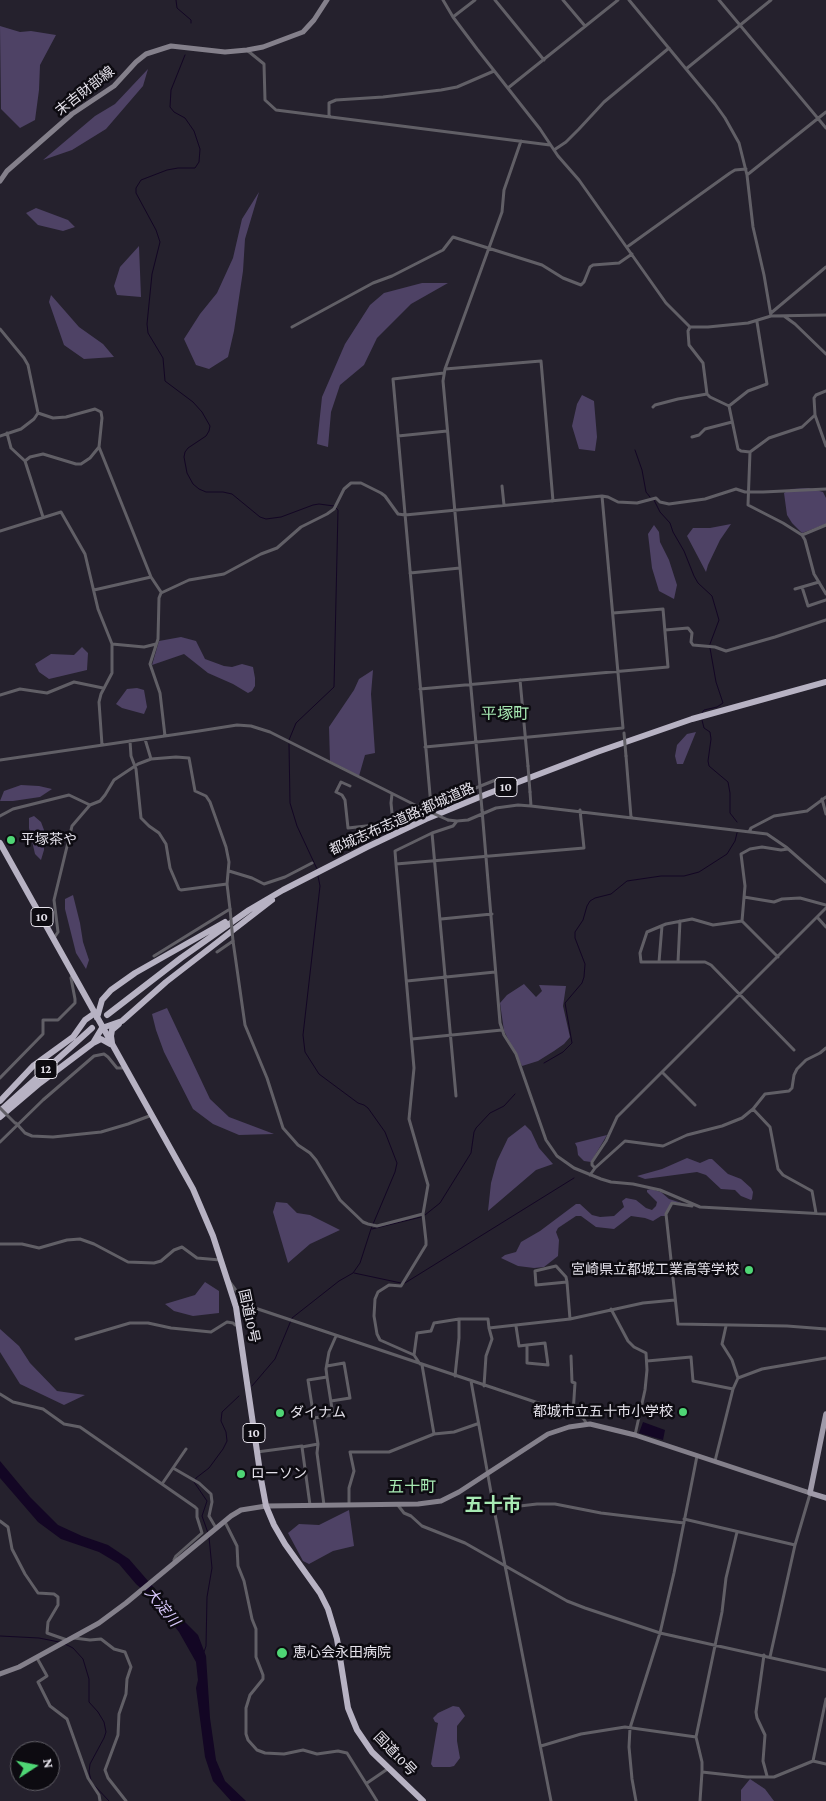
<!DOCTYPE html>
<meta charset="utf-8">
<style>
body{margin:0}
#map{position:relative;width:826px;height:1801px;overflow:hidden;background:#25212d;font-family:"Crimson Pro",serif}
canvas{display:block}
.north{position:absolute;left:10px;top:1741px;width:50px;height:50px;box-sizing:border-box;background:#0d0b11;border:1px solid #636168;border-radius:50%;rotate:79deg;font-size:14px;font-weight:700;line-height:20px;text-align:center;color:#e5e2eb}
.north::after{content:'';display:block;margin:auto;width:18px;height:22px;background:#4fd675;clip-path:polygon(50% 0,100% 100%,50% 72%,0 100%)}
</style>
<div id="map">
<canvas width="826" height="1801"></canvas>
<div class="north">N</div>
</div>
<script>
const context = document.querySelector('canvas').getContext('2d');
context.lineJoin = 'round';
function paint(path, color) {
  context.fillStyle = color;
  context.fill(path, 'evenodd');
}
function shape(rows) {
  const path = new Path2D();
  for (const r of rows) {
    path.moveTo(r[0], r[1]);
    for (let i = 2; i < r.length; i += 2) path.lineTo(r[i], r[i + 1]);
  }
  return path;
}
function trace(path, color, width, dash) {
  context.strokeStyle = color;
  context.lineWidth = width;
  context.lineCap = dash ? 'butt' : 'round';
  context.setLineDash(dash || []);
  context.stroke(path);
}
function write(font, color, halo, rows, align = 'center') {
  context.font = font + ' "Crimson Pro","Noto Sans JP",serif';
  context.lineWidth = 5;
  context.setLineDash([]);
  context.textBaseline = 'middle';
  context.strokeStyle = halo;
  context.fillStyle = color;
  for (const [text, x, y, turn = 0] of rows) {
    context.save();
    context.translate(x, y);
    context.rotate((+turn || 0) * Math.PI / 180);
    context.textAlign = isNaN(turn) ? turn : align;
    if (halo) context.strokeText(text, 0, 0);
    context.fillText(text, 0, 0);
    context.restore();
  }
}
const forest = shape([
 [0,26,20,32,31,31,56,35,40,65,39,90,35,120,20,128,1,109],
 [148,69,143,86,106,129,72,150,43,160,95,116,115,104],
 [259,192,245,239,243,271,234,331,228,357,209,369,196,365,184,339,200,314,217,293,233,258,242,219],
 [36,208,68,220,75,227,63,231,38,225,26,213],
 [139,246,141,297,117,295,114,286,120,267],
 [422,283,448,283,411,304,377,338,364,365,340,385,331,412,328,447,317,444,322,397,345,344,370,305,384,293],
 [51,295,79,327,103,344,114,357,84,359,64,345,49,302],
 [582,395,594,401,597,437,595,451,579,449,572,426,577,404],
 [809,488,823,492,826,498,826,524,802,533,792,523,787,515,784,493,791,489],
 [731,524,720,540,708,565,706,572,687,536,693,528,710,528],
 [654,525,659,532,660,542,669,560,677,585,674,599,659,591,652,568,648,534],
 [181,637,196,641,205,659,224,666,232,667,242,664,253,667,255,678,255,686,252,691,248,693,233,684,208,673,184,654,152,665,159,641],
 [82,647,88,653,87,670,49,679,39,672,35,664,51,654,74,655],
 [373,670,371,694,375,753,365,755,359,776,330,761,329,727,354,690,359,679],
 [137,688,144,690,147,707,144,714,122,708,116,704,127,689],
 [696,732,683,764,677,764,675,756,677,745,687,734],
 [21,785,39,786,52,789,40,797,13,801,0,801,4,791],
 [34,816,41,822,44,830,44,850,41,860,35,854,29,828,29,818],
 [73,895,80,923,83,942,89,960,86,969,76,953,65,909,65,899],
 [524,984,536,997,542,991,539,985,566,986,563,1006,570,1037,564,1044,554,1051,538,1061,522,1066,504,1031,500,1003,507,995],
 [167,1008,210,1099,229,1117,274,1134,239,1135,213,1124,193,1109,164,1052,156,1030,152,1014],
 [525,1125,531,1131,539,1148,553,1164,536,1170,488,1211,491,1183,497,1161,508,1138],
 [607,1135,591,1162,584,1161,578,1155,577,1147,575,1143],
 [687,1158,700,1163,709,1159,712,1159,728,1174,741,1179,751,1188,753,1192,752,1199,751,1200,741,1196,735,1190,721,1189,706,1175,697,1172,645,1179,637,1176,662,1169],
 [651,1189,661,1192,669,1199,685,1204,672,1202,665,1216,661,1216,653,1221,645,1218,631,1216,614,1229,596,1227,581,1216,576,1216,558,1228,556,1232,559,1240,558,1256,544,1267,534,1268,518,1266,501,1258,505,1255,516,1252,521,1242,540,1231,576,1204,580,1204,592,1215,600,1217,614,1216,624,1207,622,1201,626,1198,636,1200,646,1208,652,1210,656,1206,657,1202,647,1192,647,1190],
 [276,1202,287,1203,297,1213,310,1215,340,1230,310,1244,288,1263,273,1212],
 [205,1282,219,1291,219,1313,193,1316,174,1311,165,1304,195,1295],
 [0,1329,19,1346,30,1363,57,1391,85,1395,64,1405,20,1384,0,1352],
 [349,1510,354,1546,333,1551,309,1564,303,1561,288,1533,299,1524,319,1525],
 [453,1706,459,1707,465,1716,457,1726,457,1741,460,1758,454,1766,450,1767,433,1767,431,1764,438,1723,435,1722,433,1718,438,1713],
 [750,1779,765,1789,774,1801,741,1801,741,1790]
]);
const water = shape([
 [643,1422,665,1430,663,1440,639,1433],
 [0,1461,30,1497,58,1525,82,1536,108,1545,129,1559,175,1612,198,1635,206,1656,210,1718,216,1760,225,1781,246,1801,231,1801,213,1781,205,1757,196,1688,198,1680,196,1662,179,1632,152,1598,136,1584,119,1564,99,1552,61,1539,38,1522,0,1478]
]);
const stream = shape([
 [176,0,177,8,191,20,191,23],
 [185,55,171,90,170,107,174,112,185,118,194,131,200,149,199,162,195,168,178,168,167,170,141,180,136,188,136,193,156,230,160,242,152,274,147,324,148,333,163,358,165,381,193,402,202,412,210,426,209,431,206,436,188,448,185,452,184,457,187,473,193,484,199,489,206,492,223,492,232,494,260,517,266,519,281,517,313,505,319,504,334,506,338,510,334,687,296,723,289,740],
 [635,450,642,470,646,492,650,497],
 [654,500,660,512,670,523,673,532,684,551,694,576,698,583,712,596,719,620,710,644],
 [702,713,704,710,717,707,723,703,716,682,710,648],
 [702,720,704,728,710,732,711,739,708,761,709,766,728,782,730,793,730,813,737,822],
 [289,744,290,803,297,826,317,869],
 [544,1063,563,1052,572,1043,565,1003,582,983,584,977,585,964,575,938,575,932,583,920,587,906,590,901,595,898,611,894,627,881,661,876,684,876,699,872,727,854,735,841,737,833],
 [425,1215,440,1203,471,1153,474,1132,476,1128,490,1113,504,1106,515,1094],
 [372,1229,421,1217],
 [354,1273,401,1283],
 [405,1283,574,1178],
 [252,1386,275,1359,292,1318,339,1281,353,1273,360,1263,371,1229,395,1172,397,1163,385,1132,368,1108,364,1105,358,1103,319,1074,305,1052,303,1035,320,886,318,876],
 [208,1533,202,1516,207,1501,194,1482,196,1478,209,1468,223,1449,227,1441,226,1432,221,1421,222,1412,239,1396],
 [0,1636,39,1638,59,1642],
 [65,1644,73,1648,83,1659,89,1679,89,1702,98,1712,104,1722,106,1732,104,1738,90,1764,89,1772,91,1780],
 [204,1652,206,1646,207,1597,212,1568,209,1537],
 [94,1785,109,1801]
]);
const street = shape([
 [443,0,453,17,477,49,540,129,558,156,579,180,666,303,690,327,708,327,748,323,771,316,826,315],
 [495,0,544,60],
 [563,0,585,26],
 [629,0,715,104,725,118,739,143,747,175,753,227,764,275,771,316],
 [719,0,826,128],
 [453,17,475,0],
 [248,51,264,64,265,100,276,110,550,145],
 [686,69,771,0],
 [508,88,618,0],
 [329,116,329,103,336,100,383,97,441,90,457,87,494,71],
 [554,150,566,142,579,129,604,102,669,48],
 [747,175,826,112],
 [627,247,730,173,735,170,746,169],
 [771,313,826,267],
 [784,316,795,324,826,354],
 [292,327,373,283,392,276,443,250,453,237,542,265,563,278,581,285,584,282,590,267,593,265,619,263,632,254],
 [690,327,688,331,689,345,703,363,707,394,710,397,729,406,738,449,741,451,750,452,769,438,802,427,815,415,814,398,816,395,826,391],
 [0,329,24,358,28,365,38,413],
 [445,369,541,361,553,501],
 [729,406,748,391,767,384,757,322],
 [653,407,655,405,678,399,707,394],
 [38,413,53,418,66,417,95,409,101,412,102,418,99,447,151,577,161,592],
 [815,415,826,446],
 [7,433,11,448,25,461],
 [0,436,21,429,34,419,38,413],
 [398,436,447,431],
 [692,437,699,435,705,429,732,422],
 [750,452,748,505,783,523,802,535,805,540,814,574,826,594],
 [502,486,504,505],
 [43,517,25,461,30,457,43,454,76,464,81,464,90,458,99,447],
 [0,531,61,512,85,554,98,609,112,644,112,673,101,694,99,702,102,745],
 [802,535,826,525],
 [410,573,460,568],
 [802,587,808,606,826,600],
 [795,589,819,582],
 [94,590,151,577],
 [665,630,688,628,692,633,691,642,693,645,715,647,726,651,775,637,826,620],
 [112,644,144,647,156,644],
 [520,680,528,766],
 [420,689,668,667,663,609,613,613],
 [0,695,20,689,47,693,74,682,103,688],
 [165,736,160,693,150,664,158,639,159,598,161,593,189,580,224,574,261,554,277,548,301,527,327,514,334,509,344,489,351,483,361,483,381,493,385,496,398,514,405,515,602,496,608,497,618,502,637,503,656,498,660,502,669,504,705,499,736,489,745,492,763,492,826,489],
 [145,739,151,759],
 [130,741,131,756,136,769,141,818,149,826,159,833,166,844,170,868,179,889,181,890,227,884],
 [425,747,623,728,602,496],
 [626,756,631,817],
 [0,760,199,731,237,725,251,726,270,732,425,810],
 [350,786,341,782,336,792,342,795,345,800,348,828,393,823,413,814,430,801],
 [480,787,443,381,445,369,498,223,502,212,504,190,521,141],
 [530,792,531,806],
 [392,794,391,803,393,823],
 [822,799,826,814],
 [431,806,498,779],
 [424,810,431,806,393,379,444,373],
 [482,810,500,1023,504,1035,516,1054,546,1140,557,1156,574,1168,601,1179,611,1182,633,1184,660,1190,700,1207,826,1214],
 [0,816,13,809,69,795,90,805,100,801,105,795,114,780,138,764,151,759,176,757,189,758,195,791,206,796,210,802,226,847,229,862,227,884,230,909,154,956],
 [448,820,457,821,468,820,496,808,518,805,531,806,767,834,786,847,826,882],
 [749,832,751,828,774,816,807,811,826,797],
 [432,833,456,1096],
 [396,864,395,851,432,833,453,826,457,821],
 [229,871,252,878,264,884,285,877,312,863],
 [744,897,774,902,782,899,800,898,826,905],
 [817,917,826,927],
 [441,919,492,914],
 [742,921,745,886,741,854,750,849,762,847,781,850,788,849],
 [54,938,58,932,54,900,72,826,90,805],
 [217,952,233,941,245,1025,267,1078,283,1128,298,1145,310,1153,316,1160,340,1200,363,1222,368,1224,377,1226,423,1214],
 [778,957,742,921,713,925,692,919,666,924,647,932,640,953,641,962,705,962,711,965,794,1050],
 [659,962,662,926],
 [678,962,680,921],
 [407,981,495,972],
 [412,1039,502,1030],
 [662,1072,695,1105],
 [0,1078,43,1034,43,1020,58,1020,75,1003,75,999,71,978,73,974],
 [753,1109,770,1127,778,1169,783,1175,812,1191,816,1213],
 [16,1123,25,1133,32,1136,53,1137,101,1132,128,1124,152,1115],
 [0,1142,43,1100,94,1056,104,1054,108,1057,117,1068,125,1068],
 [595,1168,592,1165,592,1162,606,1141,617,1117,826,908],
 [590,1175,595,1168,625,1141,663,1146,687,1135,722,1126,742,1118,753,1109,765,1094,789,1091,792,1088,794,1075,797,1069,806,1060,820,1053,826,1048],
 [692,1206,672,1203,666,1214,678,1324,787,1326,826,1329],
 [0,1244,22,1244,39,1248,67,1240,80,1239,94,1244,128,1262,154,1263,161,1261,174,1250,182,1247,197,1258,220,1260],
 [229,1281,243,1300,249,1306,583,1418,587,1424],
 [567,1282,536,1285,535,1271,556,1266,566,1277,567,1282,570,1319],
 [611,1309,628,1341,634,1347,646,1353,647,1370,645,1390,635,1435],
 [516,1326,519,1346,527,1345,545,1343,548,1365,527,1363,527,1345],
 [726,1326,722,1344,732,1360,738,1378],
 [76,1339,130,1323,148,1323,171,1328,211,1332,227,1322,233,1323,235,1325,239,1324],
 [414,1355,380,1340,377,1334,374,1316,375,1299,378,1292,389,1285,401,1286,426,1245,426,1241,423,1214,428,1185,409,1119,414,1068,396,864,584,848,580,810],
 [571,1356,572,1382,575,1383,573,1414],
 [647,1361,691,1357,693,1381,733,1389],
 [420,1364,414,1355,417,1333,431,1331,434,1323,459,1319],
 [422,1365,434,1434],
 [327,1366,344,1363,350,1398,331,1401],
 [455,1376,459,1338,459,1319,488,1319,489,1328,570,1319,643,1303,675,1300],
 [471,1381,494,1509,551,1801],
 [484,1386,486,1356,492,1339,489,1328],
 [0,1394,13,1402,43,1409,64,1424,80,1427,195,1507,197,1509,197,1517,202,1533,176,1556,174,1560,175,1563],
 [314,1418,333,1415,327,1377],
 [318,1444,317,1453,324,1505],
 [257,1452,302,1446],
 [715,1461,733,1389,738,1378,762,1369,826,1358],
 [173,1468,186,1449],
 [162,1484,173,1468,199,1483,211,1494,212,1502,209,1516,216,1528],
 [397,1504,404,1513,411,1516,422,1526,465,1543,567,1601,585,1608,660,1633,826,1670],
 [310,1505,302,1447,318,1444,308,1380,327,1377,326,1369,329,1352,336,1336],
 [349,1505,349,1488,354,1471,350,1452,389,1452,434,1434,454,1432,477,1424],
 [494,1509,537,1504,555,1504,601,1513,684,1523],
 [684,1519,795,1545],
 [0,1521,8,1527,12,1549,25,1574,38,1593,54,1594,58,1597,58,1605,48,1622,47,1633,67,1640],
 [225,1522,237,1546,238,1566,244,1581,252,1619,256,1629,256,1657,263,1675,263,1679,250,1695,246,1708,246,1734,248,1740,257,1750,265,1753,284,1754,303,1750,317,1754,338,1751,347,1753,377,1801],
 [74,1638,90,1640,101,1639,114,1649,125,1652,131,1667,127,1679,126,1694,119,1714,118,1735,105,1770,108,1778,126,1801],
 [764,1655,756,1712,757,1718,765,1735,763,1761,767,1776],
 [770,1657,795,1545,810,1494],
 [37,1658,47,1676,38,1682,50,1706,67,1719,88,1778,99,1795,100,1801],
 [541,1746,581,1734,625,1727,696,1737],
 [813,1761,826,1699],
 [702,1772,702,1762,696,1737,722,1612,726,1578,737,1532],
 [367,1783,389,1768],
 [636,1801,632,1779,629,1747,630,1728,660,1633,674,1573,697,1456],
 [700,1801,702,1772,747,1777,774,1777,813,1761,826,1764]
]);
const secondary = shape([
 [0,181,7,171,72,114,114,86,136,62,146,54,171,46,225,52,247,50,263,47,303,32,314,20,327,0],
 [0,1674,19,1667,99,1623,126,1603,231,1516,241,1510,266,1506,418,1504,441,1501,459,1492,548,1434,569,1427,590,1424,635,1435,810,1493]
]);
const primary = shape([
 [826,1414,810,1493,826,1498]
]);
const highway = shape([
 [0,843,193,1189,213,1236,236,1307,261,1479,266,1506,274,1525,285,1544,320,1593,328,1609,337,1639,348,1708,357,1730,372,1752,423,1801],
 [107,1015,181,958,249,910,283,890,367,847,426,819,487,794,597,752,692,719,826,682],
 [97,1018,102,1000,111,990,135,973,225,922],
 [93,1043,102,1028,122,1021,166,982,272,900],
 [112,1043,111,1036,112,1030,119,1024],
 [0,1101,33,1066,73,1037,85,1020,95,1013],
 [0,1111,92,1028],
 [0,1117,40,1083,93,1043,101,1039,110,1044]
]);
const streetBridge = shape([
 [624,733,626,756],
 [528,766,530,792],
 [480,787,482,810],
 [428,811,448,820],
 [230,909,233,941],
 [0,1108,15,1123]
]);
const markers = [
 [11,840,5,"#4fd675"],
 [749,1270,5,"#4fd675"],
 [683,1412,5,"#4fd675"],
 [280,1413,5,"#4fd675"],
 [241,1474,5,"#4fd675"],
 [282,1653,6,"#4fd675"]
];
const shields = [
 [506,787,22],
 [42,917,22],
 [46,1069,22],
 [254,1433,22]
];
const shieldNames = [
 ["10",506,787],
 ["10",42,917],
 ["12",46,1069],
 ["10",254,1433]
];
const streetNames = [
 ["末吉財部線",85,91,-38],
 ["都城志布志道路;都城道路",402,819,-24],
 ["国道10号",249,1316,78],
 ["国道10号",395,1754,46]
];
const poiNames = [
 ["平塚茶や",21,840],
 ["宮崎県立都城工業高等学校",739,1270,"right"],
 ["都城市立五十市小学校",673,1412,"right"],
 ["ダイナム",290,1413],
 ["ローソン",251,1474],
 ["恵心会永田病院",293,1653]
];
const waterNames = [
 ["大淀川",162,1607,51]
];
const quarterNames = [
 ["平塚町",505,714],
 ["五十町",412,1487]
];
const districtNames = [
 ["五十市",493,1505]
];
paint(forest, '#4e4265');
paint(water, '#130624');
trace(stream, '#130624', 1);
trace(street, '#615f66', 3);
trace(secondary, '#84808b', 5);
trace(primary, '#9f9aa9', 5.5);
trace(highway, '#b7b2c3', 6);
trace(streetBridge, '#615f66', 3);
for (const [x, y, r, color] of markers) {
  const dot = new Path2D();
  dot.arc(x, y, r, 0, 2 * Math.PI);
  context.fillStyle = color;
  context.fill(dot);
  trace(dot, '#0d0b11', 2);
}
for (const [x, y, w] of shields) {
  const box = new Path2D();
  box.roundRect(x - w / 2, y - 9.5, w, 19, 4);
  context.fillStyle = '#0d0b11';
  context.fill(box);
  trace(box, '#e5e2eb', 1);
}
write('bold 12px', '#e5e2eb', null, shieldNames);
write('14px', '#e5e2eb', '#0d0b11', streetNames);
write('14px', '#e5e2eb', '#0d0b11', poiNames, 'left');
write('italic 15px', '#d6c6f9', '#0d0b11', waterNames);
write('16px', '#a7e9b3', '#0d0b11', quarterNames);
write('bold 19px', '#a7e9b3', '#0d0b11', districtNames);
</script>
